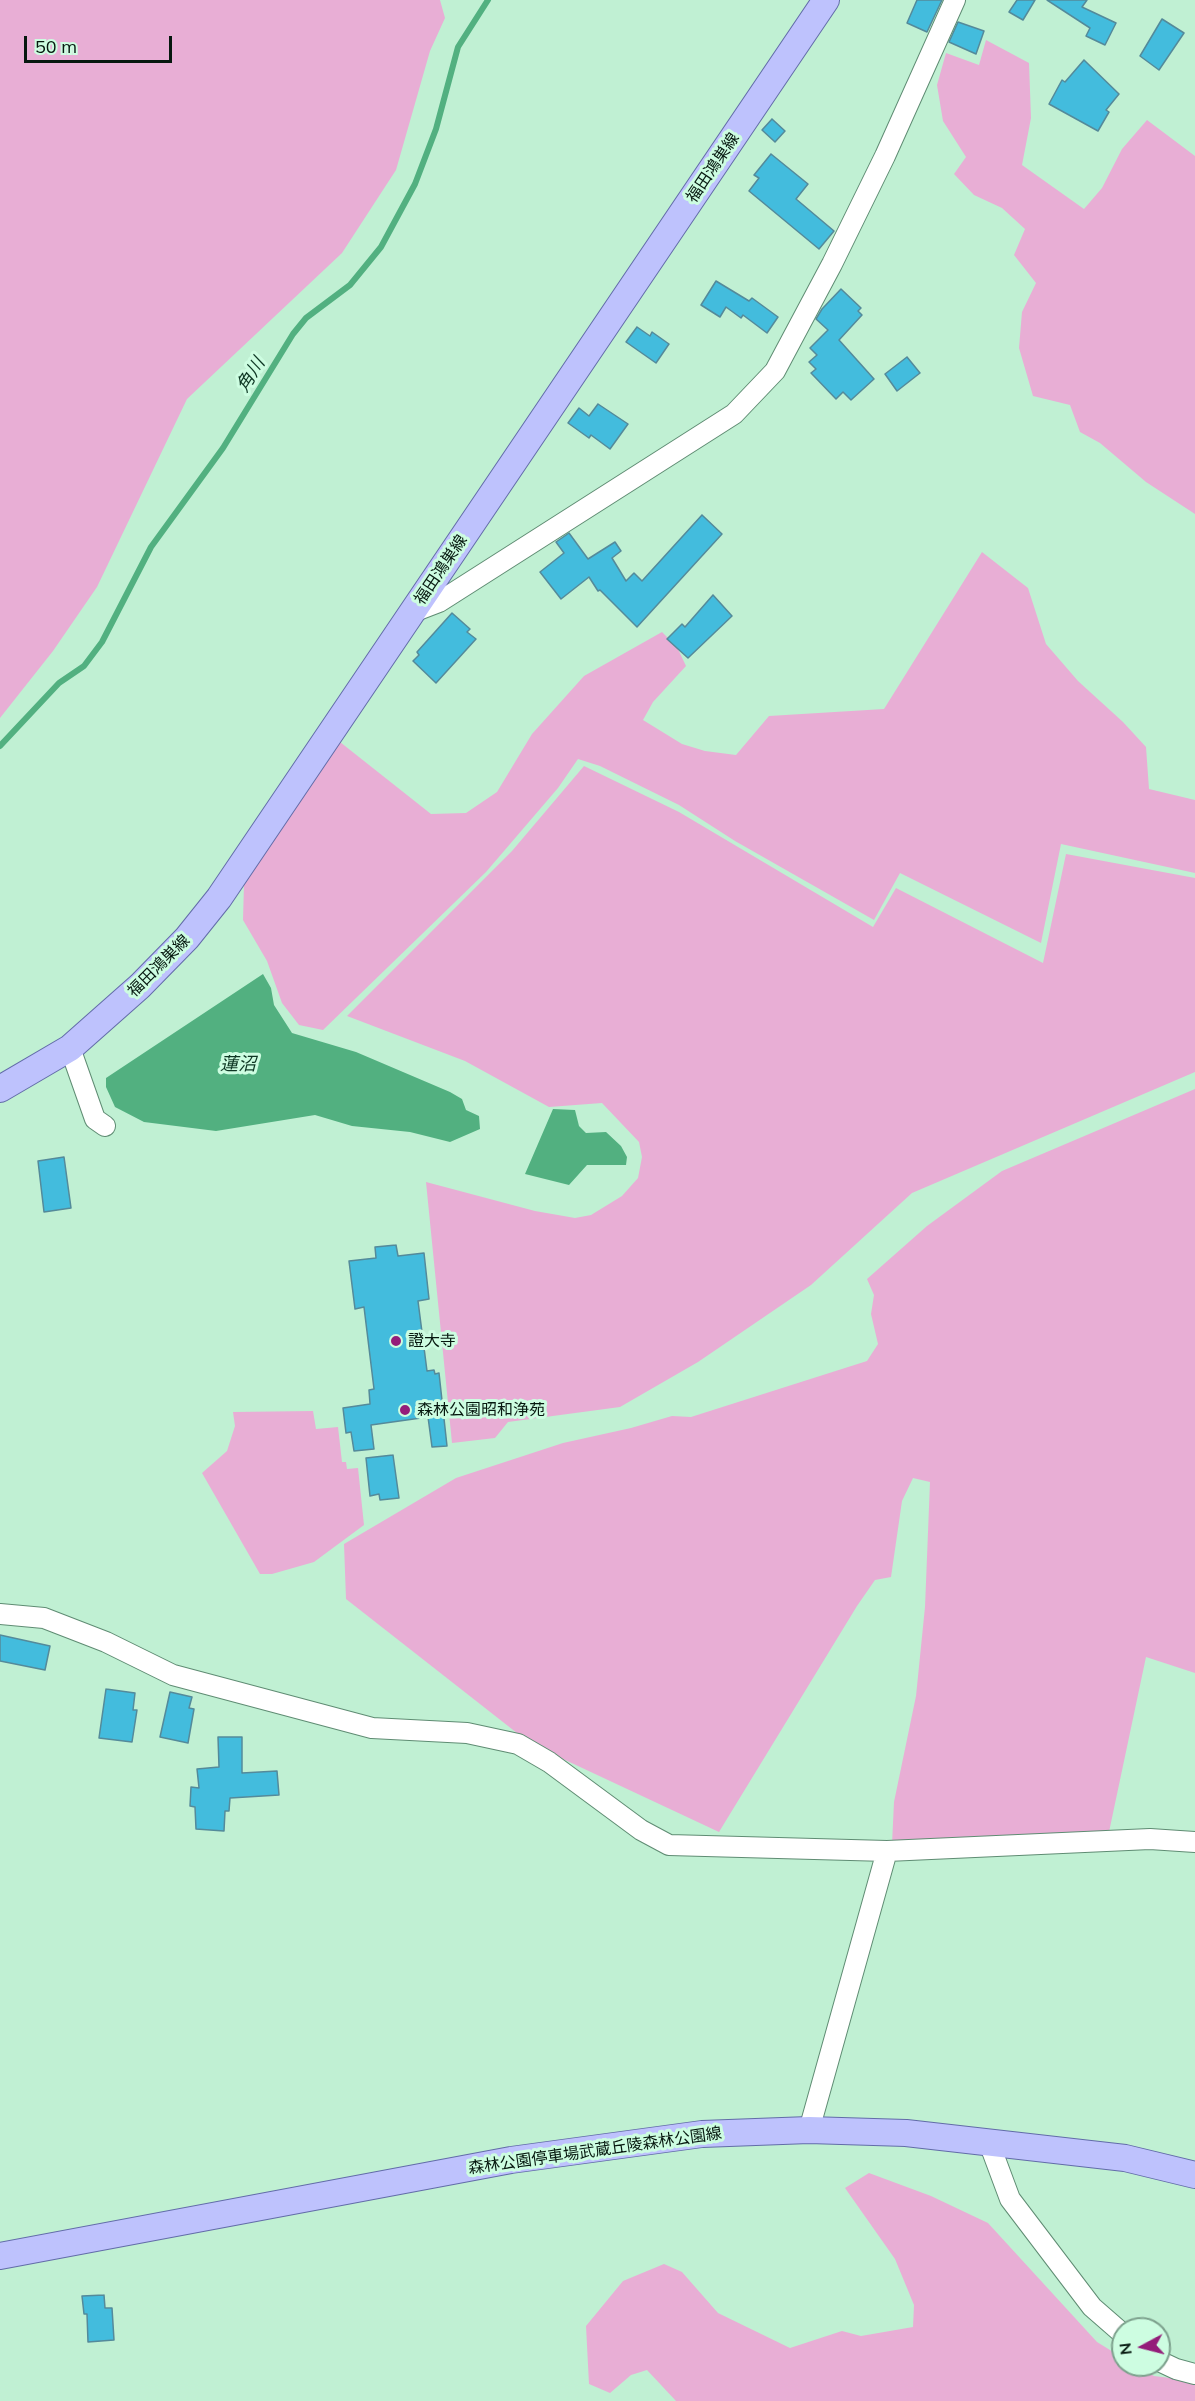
<!DOCTYPE html>
<meta charset="utf-8">
<style>
body{margin:0}
#map{position:relative;width:1195px;height:2401px;overflow:hidden;background:#c0f0d3;font-family:Mulish,sans-serif}
canvas{display:block}
.north{position:absolute;left:1111px;top:2317px;width:60px;height:60px;box-sizing:border-box;background:#cdfde1;border:2px solid #7da18d;border-radius:50%;rotate:263deg;font-size:16px;font-weight:700;line-height:24px;text-align:center;color:#06180f}
.north::after{content:'';display:block;margin:auto;width:21px;height:27px;background:#941d7a;clip-path:polygon(50% 0,100% 100%,50% 72%,0 100%)}
.scale{position:absolute;left:24px;top:36px;width:148px;height:27px;box-sizing:border-box;border:3px solid #06180f;border-top:0;padding-left:8px;font-size:18px;line-height:21px;white-space:nowrap;color:#06180f;-webkit-text-stroke:4px #cdfde1;paint-order:stroke}
</style>
<div id="map">
<canvas width="1195" height="2401"></canvas>
<div class="north">N</div>
<div class="scale">50 m</div>
</div>
<script>
const context = document.querySelector('canvas').getContext('2d');
context.lineJoin = 'round';
function paint(path, color) {
  context.fillStyle = color;
  context.fill(path, 'evenodd');
}
function shape(rows) {
  const path = new Path2D();
  for (const r of rows) {
    path.moveTo(r[0], r[1]);
    for (let i = 2; i < r.length; i += 2) path.lineTo(r[i], r[i + 1]);
  }
  return path;
}
function trace(path, color, width, dash) {
  context.strokeStyle = color;
  context.lineWidth = width;
  context.lineCap = dash ? 'butt' : 'round';
  context.setLineDash(dash || []);
  context.stroke(path);
}
function write(font, color, halo, rows, align = 'center') {
  context.font = font + ' Mulish,"Noto Sans JP",sans-serif';
  context.lineWidth = 6;
  context.setLineDash([]);
  context.textBaseline = 'middle';
  context.strokeStyle = halo;
  context.fillStyle = color;
  for (const [text, x, y, turn = 0] of rows) {
    context.save();
    context.translate(x, y);
    context.rotate((+turn || 0) * Math.PI / 180);
    context.textAlign = isNaN(turn) ? turn : align;
    if (halo) context.strokeText(text, 0, 0);
    context.fillText(text, 0, 0);
    context.restore();
  }
}
const green = shape([
 [0,0,440,0,445,18,430,51,396,170,342,253,187,399,97,587,53,651,0,718],
 [986,40,1029,63,1031,118,1022,165,1084,209,1102,188,1122,149,1147,120,1195,156,1195,514,1146,482,1100,443,1080,432,1070,405,1033,396,1019,348,1022,312,1036,283,1014,255,1025,229,1002,208,974,195,954,174,966,157,943,121,937,85,946,53,979,65],
 [982,552,1028,588,1046,644,1078,681,1123,722,1146,747,1149,789,1195,800,1195,873,1061,844,1041,943,900,873,874,920,735,841,679,805,600,766,578,759,558,788,486,872,323,1030,299,1025,282,1003,267,961,243,920,244,884,340,742,431,814,466,813,497,792,532,734,584,676,662,632,677,647,686,666,653,702,643,720,682,744,705,751,736,755,769,716,884,709],
 [584,766,679,812,873,927,896,888,1043,963,1066,854,1195,878,1195,1072,912,1193,811,1285,698,1362,620,1407,508,1422,495,1438,452,1443,426,1182,535,1211,575,1218,591,1215,622,1196,638,1178,642,1157,639,1142,602,1103,549,1107,465,1061,347,1016,512,851],
 [1195,1089,1195,1673,1146,1657,1109,1832,892,1844,894,1802,916,1696,925,1607,930,1482,913,1478,902,1501,891,1577,875,1580,857,1606,719,1832,531,1744,346,1599,344,1544,456,1478,563,1443,631,1428,672,1416,691,1417,867,1361,878,1344,871,1314,874,1295,867,1279,927,1226,1002,1171],
 [313,1411,316,1429,338,1427,342,1462,346,1462,347,1469,358,1468,364,1525,314,1562,272,1574,260,1574,202,1473,227,1451,235,1426,233,1412],
 [869,2173,931,2196,988,2223,1097,2342,1123,2358,1123,2365,1135,2365,1154,2376,1195,2381,1195,2401,676,2401,647,2370,631,2375,610,2393,589,2384,586,2326,623,2281,664,2264,682,2272,718,2313,790,2348,842,2331,861,2336,913,2327,914,2305,895,2259,845,2188]
]);
const water = shape([
 [263,974,271,988,274,1005,292,1033,356,1052,450,1092,462,1099,466,1110,479,1116,480,1129,450,1142,410,1132,352,1126,315,1115,216,1131,144,1122,115,1107,106,1087,106,1078],
 [553,1109,575,1110,579,1126,586,1133,606,1132,621,1146,627,1157,626,1165,587,1165,569,1185,525,1174]
]);
const stream = shape([
 [0,746,59,683,84,666,102,642,151,547,223,448,293,334,306,318,350,285,381,247,415,184,436,129,458,47,488,0]
]);
const building = shape([
 [917,0,942,0,927,32,907,23,917,0],
 [1017,0,1035,0,1023,20,1009,12,1017,0],
 [1047,0,1087,0,1082,7,1116,23,1105,45,1086,36,1090,28,1047,0],
 [1162,19,1184,33,1159,70,1140,56,1162,19],
 [958,22,984,31,976,54,949,42,958,22],
 [1084,60,1119,94,1106,110,1109,112,1098,131,1049,104,1062,80,1065,82,1084,60],
 [772,119,785,131,775,142,762,130,772,119],
 [771,154,808,184,796,199,834,231,819,249,749,191,759,178,754,175,771,154],
 [716,281,749,301,752,298,778,317,767,333,743,315,741,318,726,307,720,317,701,305,716,281],
 [841,289,861,308,858,311,862,315,839,340,874,379,851,400,843,392,836,399,811,373,816,369,809,362,817,355,810,348,828,330,816,319,822,309,841,289],
 [637,327,650,336,652,332,669,344,656,363,626,342,637,327],
 [907,357,920,373,897,391,885,374,907,357],
 [598,404,628,424,610,449,591,435,589,438,568,423,579,408,589,416,598,404],
 [702,515,722,534,637,627,600,590,598,591,589,577,561,599,540,572,564,553,556,542,569,533,588,559,615,542,621,551,612,558,626,581,634,573,642,581,702,515],
 [713,595,732,616,688,658,667,639,682,624,685,627,713,595],
 [452,613,470,629,467,632,476,639,436,683,413,661,419,655,417,652,452,613],
 [64,1157,71,1208,44,1212,38,1161,64,1157],
 [396,1245,398,1256,424,1253,429,1299,418,1301,427,1371,434,1370,435,1374,439,1373,447,1446,432,1447,428,1417,371,1425,374,1449,354,1451,351,1432,346,1433,343,1408,370,1404,369,1390,374,1389,364,1307,355,1309,349,1261,376,1258,375,1247,396,1245],
 [393,1455,399,1498,380,1500,379,1494,370,1496,366,1458,393,1455],
 [0,1635,50,1646,45,1670,0,1661,0,1635],
 [106,1689,135,1693,133,1710,137,1710,132,1742,99,1738,106,1689],
 [170,1692,192,1697,189,1708,194,1709,188,1743,160,1737,170,1692],
 [218,1737,242,1737,242,1773,277,1771,279,1795,230,1798,229,1811,225,1811,224,1831,196,1829,195,1807,190,1806,191,1787,199,1788,197,1769,219,1767,218,1737],
 [104,2295,105,2308,112,2308,114,2340,88,2342,87,2314,84,2314,82,2296,104,2295]
]);
const minor = shape([
 [413,612,439,602,734,414,775,371,832,264,885,156,955,0],
 [70,1048,95,1119,105,1126],
 [0,1614,44,1618,106,1642,173,1675,372,1728,467,1733,518,1744,549,1762,641,1830,669,1845,887,1851,1150,1839,1195,1842],
 [809,2130,887,1851],
 [988,2140,1010,2199,1092,2307,1123,2334],
 [1159,2361,1176,2369,1195,2374]
]);
const major = shape([
 [0,1089,70,1048,140,986,187,938,219,898,826,0],
 [0,2256,511,2160,702,2134,809,2130,906,2133,1125,2158,1195,2175]
]);
const markers = [
 [396,1341,6,"#941d7a"],
 [405,1410,6,"#941d7a"]
];
const streetNames = [
 ["福田鴻巣線",713,168,-56],
 ["福田鴻巣線",441,570,-56],
 ["福田鴻巣線",159,966,-45],
 ["森林公園停車場武蔵丘陵森林公園線",595,2151,-8]
];
const poiNames = [
 ["證大寺",408,1341],
 ["森林公園昭和浄苑",417,1410]
];
const waterNames = [
 ["角川",251,375,-58],
 ["蓮沼",238,1065]
];
paint(green, '#e8aed5');
paint(water, '#52b080');
trace(stream, '#52b080', 6);
paint(building, '#43bcdd');
trace(building, '#548a9a', 1.5);
trace(minor, '#5f8c73', 22);
trace(major, '#626ca8', 28);
trace(minor, '#fff', 20);
trace(major, '#bec2fd', 26);
for (const [x, y, r, color] of markers) {
  const dot = new Path2D();
  dot.arc(x, y, r, 0, 2 * Math.PI);
  context.fillStyle = color;
  context.fill(dot);
  trace(dot, '#cdfde1', 2);
}
write('16px', '#06180f', '#cdfde1', streetNames);
write('16px', '#06180f', '#cdfde1', poiNames, 'left');
write('italic 18px', '#0d3623', '#cdfde1', waterNames);
</script>
